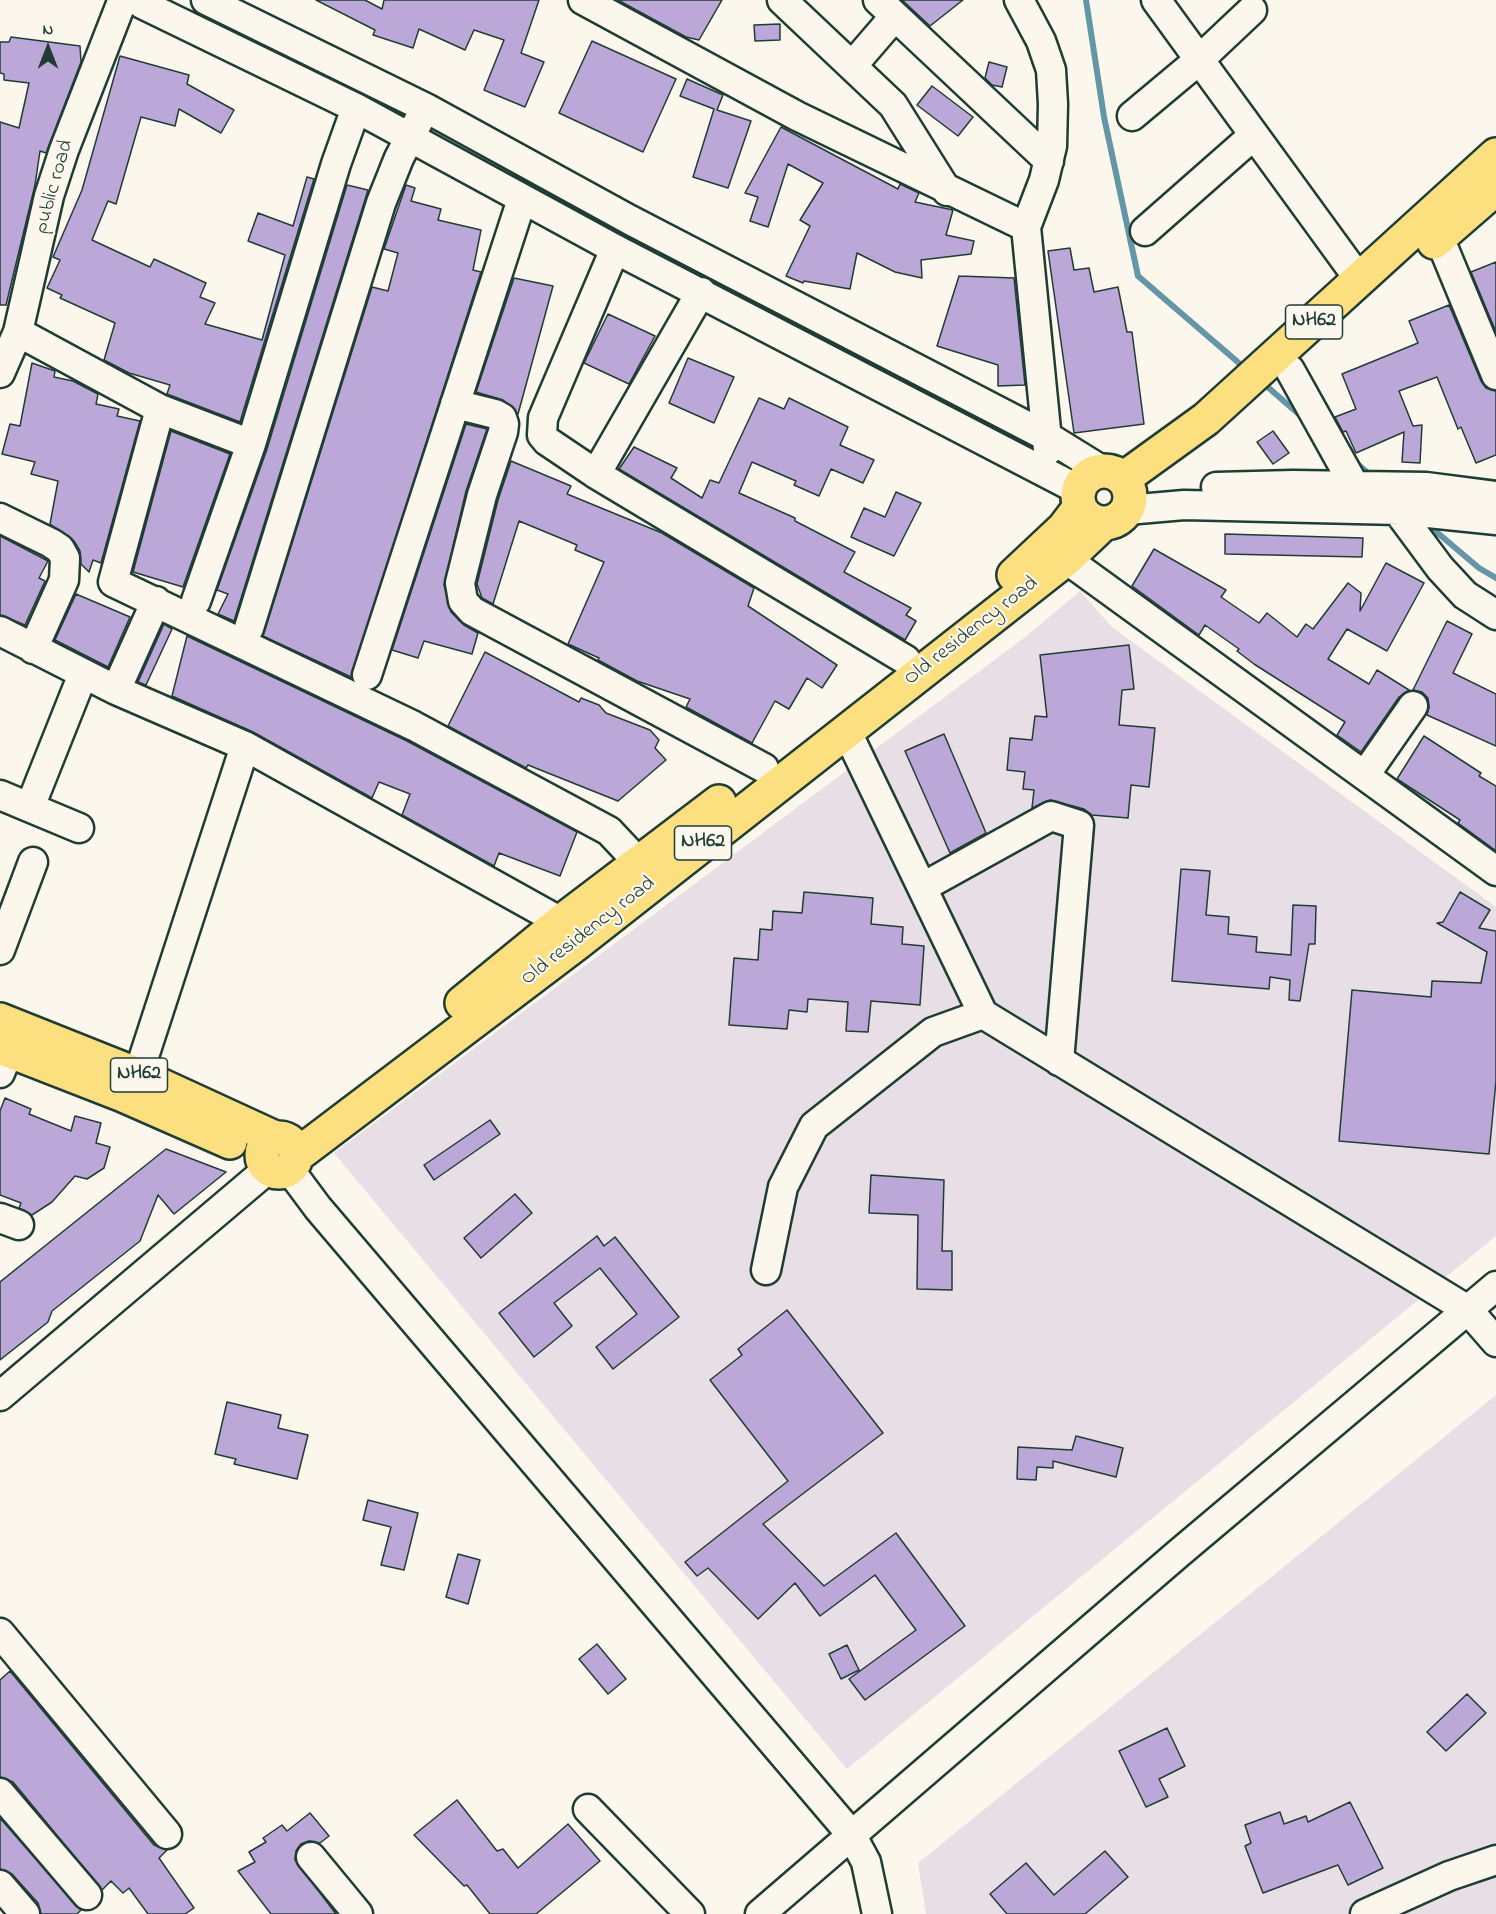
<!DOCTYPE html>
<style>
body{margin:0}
#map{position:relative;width:1496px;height:1914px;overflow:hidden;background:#fbf7ec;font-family:"Indie Flower",sans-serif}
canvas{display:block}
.north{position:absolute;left:18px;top:18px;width:60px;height:60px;-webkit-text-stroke:4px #fbf7ec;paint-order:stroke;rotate:0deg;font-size:16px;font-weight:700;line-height:24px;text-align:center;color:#1f3d34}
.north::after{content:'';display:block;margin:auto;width:21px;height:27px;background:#1f3d34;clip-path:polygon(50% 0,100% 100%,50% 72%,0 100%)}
</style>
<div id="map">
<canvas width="1496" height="1914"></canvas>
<div class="north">N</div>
</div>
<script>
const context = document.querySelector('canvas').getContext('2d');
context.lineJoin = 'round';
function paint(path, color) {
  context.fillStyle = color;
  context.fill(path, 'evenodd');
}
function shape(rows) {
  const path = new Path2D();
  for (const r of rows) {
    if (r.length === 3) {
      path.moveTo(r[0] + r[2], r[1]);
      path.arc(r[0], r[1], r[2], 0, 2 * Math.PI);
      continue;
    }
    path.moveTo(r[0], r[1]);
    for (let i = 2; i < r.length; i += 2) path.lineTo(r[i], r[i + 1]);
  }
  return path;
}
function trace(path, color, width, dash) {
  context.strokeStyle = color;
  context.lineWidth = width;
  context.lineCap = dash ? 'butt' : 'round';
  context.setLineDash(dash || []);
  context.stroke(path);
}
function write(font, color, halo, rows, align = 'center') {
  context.font = font + ' "Indie Flower",sans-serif';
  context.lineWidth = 4.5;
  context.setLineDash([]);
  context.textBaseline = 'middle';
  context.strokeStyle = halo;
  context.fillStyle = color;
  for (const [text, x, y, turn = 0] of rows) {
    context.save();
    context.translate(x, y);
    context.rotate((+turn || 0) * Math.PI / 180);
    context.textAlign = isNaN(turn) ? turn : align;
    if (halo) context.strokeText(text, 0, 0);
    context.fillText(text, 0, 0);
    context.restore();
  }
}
const built = shape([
 [1080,591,1112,627,1496,907,1496,1236,847,1769,334,1153,1024,638],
 [1496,1395,1496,1914,926,1914,918,1863]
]);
const stream = shape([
 [1086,0,1104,117,1138,276,1247,370],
 [1262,382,1302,417],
 [1355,462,1373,477],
 [1426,523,1479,568,1496,578]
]);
const building = shape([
 [316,0,365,0,382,9,384,0,539,0,521,53,544,62,525,107,484,90,504,40,474,30,465,50,419,29,413,48,373,35,375,30,316,0],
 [618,0,722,0,699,40,686,37,618,0],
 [902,0,963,0,930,26,902,0],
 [780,24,780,40,755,41,754,25,780,24],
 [11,37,80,46,81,62,46,153,40,151,35,185,6,305,0,305,0,122,19,128,29,83,4,80,4,74,0,73,0,42,9,42,11,37],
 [592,41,676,79,643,152,559,113,592,41],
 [120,56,189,75,187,84,234,110,221,133,179,109,175,126,141,117,116,204,108,201,92,240,150,267,154,259,206,283,200,297,215,303,205,324,262,340,285,255,248,241,258,213,293,226,307,177,314,179,240,422,167,394,170,385,129,373,104,360,115,323,60,298,62,295,47,288,60,260,53,257,82,190,120,56],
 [989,62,1007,67,1002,87,992,85,985,78,989,62],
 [687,79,723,95,717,110,751,121,728,188,693,177,714,109,680,96,687,79],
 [932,86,973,117,958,136,917,105,932,86],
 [781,127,898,189,900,184,919,193,915,202,953,210,946,235,974,241,971,254,921,260,922,278,895,272,857,253,850,289,804,281,803,283,786,276,810,226,800,220,823,183,788,164,768,227,750,221,758,197,745,193,781,127],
 [347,185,368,190,234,621,218,614,228,594,217,590,267,449,347,185],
 [406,185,415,188,411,201,441,209,438,220,481,230,473,270,481,272,351,677,263,636,372,287,388,291,398,253,384,249,406,185],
 [1070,248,1074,270,1089,268,1094,292,1118,287,1127,332,1132,332,1144,424,1074,433,1048,251,1070,248],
 [1496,262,1496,332,1471,272,1496,262],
 [959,276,1014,278,1025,385,998,386,998,365,937,346,959,276],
 [514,278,553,286,518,414,503,400,476,392,514,278],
 [1449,305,1481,381,1486,388,1496,391,1496,455,1476,463,1461,427,1458,429,1437,377,1399,391,1413,426,1422,425,1420,463,1402,462,1404,432,1356,453,1346,431,1343,432,1335,417,1356,409,1342,374,1418,343,1409,321,1449,305],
 [608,314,655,336,629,384,584,363,608,314],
 [688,358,734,377,714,423,669,403,688,358],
 [32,363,55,371,54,377,73,381,98,394,96,404,119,409,117,416,140,421,101,563,93,560,89,572,81,564,80,551,74,541,50,524,58,481,31,474,35,462,2,454,10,424,20,426,32,363],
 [759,398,784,409,789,398,848,427,840,445,874,460,863,483,831,469,819,496,794,485,796,481,752,462,739,493,795,518,795,521,855,552,844,572,911,608,906,615,916,621,905,640,619,469,634,447,677,468,671,478,702,498,710,480,719,483,759,398],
 [466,424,487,429,466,491,444,585,451,612,464,625,478,633,472,654,424,641,418,658,392,650,466,424],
 [171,431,230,454,183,587,133,572,171,431],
 [1273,431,1289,453,1273,464,1257,442,1273,431],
 [511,461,571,486,567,494,662,533,754,588,748,606,837,665,822,688,807,678,789,709,775,701,752,743,686,707,690,699,637,681,598,660,599,658,568,644,604,562,575,550,577,545,519,521,493,604,482,598,477,584,498,500,511,461],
 [896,492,921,503,894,556,851,537,864,508,885,517,896,492],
 [1225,534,1363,538,1362,557,1225,554,1225,534],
 [0,536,48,561,39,578,45,581,25,625,0,615,0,536],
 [1154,549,1226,590,1221,597,1259,623,1267,613,1297,637,1306,624,1313,629,1348,583,1361,593,1360,611,1386,563,1424,583,1387,651,1347,629,1328,659,1369,684,1377,670,1409,690,1399,697,1361,752,1337,735,1345,722,1254,664,1237,651,1239,649,1205,625,1199,635,1132,586,1154,549],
 [76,594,130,617,108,667,55,640,76,594],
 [1447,621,1472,634,1453,673,1496,694,1496,746,1427,715,1429,707,1428,698,1422,692,1413,690,1447,621],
 [164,624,172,629,146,685,138,682,164,624],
 [187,636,407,741,577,832,560,876,499,853,494,866,402,815,410,794,379,782,372,798,253,732,172,696,187,636],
 [1129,645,1134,689,1122,690,1119,725,1155,728,1149,787,1131,785,1128,818,1092,815,1084,809,1050,800,1032,808,1034,790,1023,789,1025,772,1007,770,1010,738,1032,740,1035,716,1047,717,1040,655,1129,645],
 [485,652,579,702,581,698,599,705,606,713,650,730,659,740,655,748,666,760,618,801,528,765,526,768,448,726,485,652],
 [944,734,986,833,950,853,905,751,944,734],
 [1424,736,1481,773,1479,776,1496,786,1496,851,1458,823,1460,820,1397,779,1424,736],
 [1181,869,1210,871,1206,915,1229,917,1228,934,1257,937,1256,952,1291,955,1293,905,1316,906,1315,944,1309,944,1300,1001,1289,1000,1290,980,1270,977,1269,989,1172,981,1181,869],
 [804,892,873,898,871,924,903,927,902,944,924,946,920,1005,871,1001,868,1032,846,1031,848,1002,808,999,807,1012,789,1010,787,1029,729,1025,734,958,758,960,760,929,772,930,773,911,802,913,804,892],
 [1460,892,1490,910,1479,928,1496,931,1496,1081,1489,1154,1339,1141,1352,990,1431,997,1432,981,1481,983,1487,952,1437,923,1443,922,1460,892],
 [5,1098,31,1109,29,1114,71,1131,75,1116,101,1123,96,1143,110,1147,104,1168,87,1179,75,1176,52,1202,32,1215,19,1208,21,1203,0,1195,0,1111,5,1098],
 [490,1120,500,1134,434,1180,424,1165,490,1120],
 [166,1149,226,1172,174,1214,158,1195,140,1241,52,1311,48,1322,0,1360,0,1282,166,1149],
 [871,1175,944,1180,942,1251,952,1251,952,1290,917,1289,918,1215,869,1213,871,1175],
 [515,1194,532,1213,481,1258,464,1238,515,1194],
 [597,1236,604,1246,615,1237,679,1317,613,1369,596,1347,637,1314,600,1268,554,1303,572,1326,534,1357,499,1313,597,1236],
 [787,1310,883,1433,763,1524,824,1586,896,1533,965,1626,865,1700,849,1679,916,1630,875,1575,820,1616,795,1583,758,1619,708,1568,697,1576,685,1562,788,1481,710,1380,742,1355,738,1349,787,1310],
 [227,1402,281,1415,278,1428,308,1435,297,1479,234,1464,236,1459,215,1454,227,1402],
 [1076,1436,1123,1448,1116,1477,1053,1461,1053,1468,1037,1467,1036,1480,1017,1479,1018,1447,1072,1450,1076,1436],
 [368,1500,418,1513,404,1570,381,1565,391,1527,363,1520,368,1500],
 [458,1554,480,1560,468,1604,446,1597,458,1554],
 [597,1644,626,1679,608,1694,579,1659,597,1644],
 [847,1645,859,1670,841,1679,829,1654,847,1645],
 [10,1671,154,1845,167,1850,159,1858,194,1908,185,1914,148,1914,129,1888,123,1893,111,1881,102,1890,13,1782,0,1777,0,1680,10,1671],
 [1467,1694,1486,1713,1446,1751,1427,1732,1467,1694],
 [1167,1728,1185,1766,1159,1779,1168,1797,1146,1807,1119,1751,1167,1728],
 [457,1800,497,1851,503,1849,518,1868,568,1824,600,1861,536,1914,490,1914,467,1885,464,1886,414,1835,457,1800],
 [1350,1802,1383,1868,1348,1885,1338,1865,1263,1893,1245,1846,1251,1843,1245,1825,1280,1812,1284,1824,1306,1816,1308,1822,1350,1802],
 [310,1813,329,1836,320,1843,309,1841,301,1844,296,1851,295,1860,336,1914,271,1914,238,1871,255,1862,249,1852,266,1842,263,1838,282,1825,287,1831,310,1813],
 [0,1818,81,1910,77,1914,41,1914,38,1903,12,1874,0,1869,0,1818],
 [1105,1851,1128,1877,1085,1914,1007,1914,990,1894,1026,1863,1054,1895,1105,1851]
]);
const minor = shape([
 [206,0,426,108,630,220,1048,437,1103,471],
 [583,0,797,116,1026,227],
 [782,0,893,105,947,191],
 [878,0,1049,161],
 [1019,0,1041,41,1051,70,1053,104,1052,146,1044,180,1026,227,1048,450],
 [1156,0,1359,279],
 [142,4,356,108,615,249,1079,490],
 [852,66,895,16],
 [1132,116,1199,60,1252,10],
 [1145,231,1254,135],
 [1439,237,1496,375],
 [615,249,543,418,542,435,547,441,596,474,906,660],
 [18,332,160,409,251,444],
 [1290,370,1354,485],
 [0,373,18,332,49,196,64,150,121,4],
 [455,404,495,414,502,418,504,424,503,432,482,495,460,583,463,601,472,611,764,768],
 [160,409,113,582,414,726,609,831,639,863],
 [596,474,701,292],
 [1216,487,1293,485,1426,487,1496,496],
 [1127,510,1184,505,1399,510,1496,520],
 [1397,510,1440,568,1465,595,1496,615],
 [0,518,51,543,60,549,65,558,64,580,33,649],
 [1066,559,1496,871],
 [196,601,251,444,336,164,356,108],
 [249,628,381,203,399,158,419,120],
 [0,631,116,690,245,746,561,922],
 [367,675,522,199],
 [116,690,156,601],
 [846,730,983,1014,1468,1310,1496,1342],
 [1365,775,1413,706],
 [0,795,79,828],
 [30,807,83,674],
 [923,887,1051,816,1079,825,1059,1061],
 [0,950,33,862],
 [0,1073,9,1051],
 [138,1075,245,746],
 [289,1169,318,1208,851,1834,866,1862,877,1914],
 [0,1218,19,1225],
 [766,1270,783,1187,814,1126,933,1032,983,1014],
 [0,1396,268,1169],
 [0,1633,167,1834],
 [0,1793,87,1895],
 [588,1809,690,1914],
 [311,1857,358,1914],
 [0,1885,25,1914],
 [760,1914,1179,1553,1496,1286],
 [1365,1914,1449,1876,1496,1860]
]);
const highway = shape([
 [1434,242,1496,188],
 [1104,497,26],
 [1123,479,1206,419,1496,155],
 [1014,575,1064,528,1080,507],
 [462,1003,561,922,719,802],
 [0,1020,138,1075,275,1138],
 [0,1047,123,1095,230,1142],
 [279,1155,17],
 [296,1156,577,943,1066,559,1104,523]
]);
const shields = [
 [1314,322,57],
 [703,843,57],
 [139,1075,57]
];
const shieldNames = [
 ["NH62",1314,322],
 ["NH62",703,843],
 ["NH62",139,1075]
];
const streetNames = [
 ["public road",55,187,-74],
 ["Old residency road",972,632,-38],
 ["Old residency road",589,932,-38]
];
paint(built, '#e8dfe6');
trace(stream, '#6596a8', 6);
paint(building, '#bba8d8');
trace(building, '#1f3d34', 1.5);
trace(minor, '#1f3d34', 33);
trace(highway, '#1f3d34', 38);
trace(minor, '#fbf7ec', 28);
trace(highway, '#fce080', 33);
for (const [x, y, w] of shields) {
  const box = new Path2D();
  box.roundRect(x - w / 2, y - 17, w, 34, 4.5);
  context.fillStyle = '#fbf7ec';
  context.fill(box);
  trace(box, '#1f3d34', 1.5);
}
write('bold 20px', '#1f3d34', null, shieldNames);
write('21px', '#1f3d34', '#fbf7ec', streetNames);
</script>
